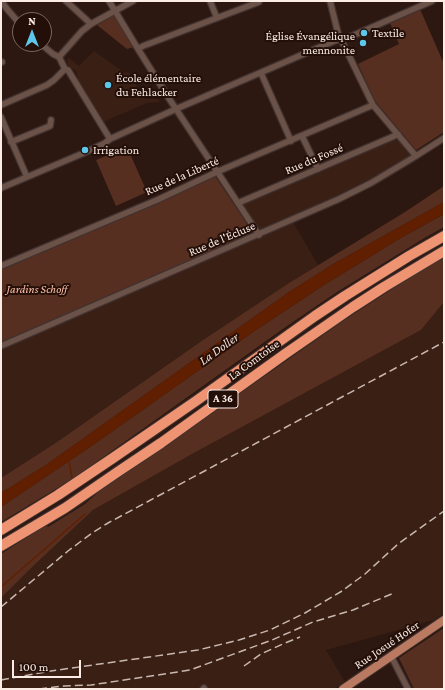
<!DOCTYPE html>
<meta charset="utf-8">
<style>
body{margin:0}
#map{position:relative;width:445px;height:690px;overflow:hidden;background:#2d1811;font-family:"Crimson Pro",serif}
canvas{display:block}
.frame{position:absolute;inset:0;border:2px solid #fbece6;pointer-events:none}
.north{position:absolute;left:12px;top:12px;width:40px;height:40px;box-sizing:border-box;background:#230f08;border:1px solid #796761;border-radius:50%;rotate:0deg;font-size:11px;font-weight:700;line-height:16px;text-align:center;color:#fbece6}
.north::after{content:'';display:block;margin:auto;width:14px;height:18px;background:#5cc7e8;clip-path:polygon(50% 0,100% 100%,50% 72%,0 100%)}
.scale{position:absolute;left:12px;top:660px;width:69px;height:18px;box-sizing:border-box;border:2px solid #fbece6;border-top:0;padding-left:5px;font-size:12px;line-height:14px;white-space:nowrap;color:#fbece6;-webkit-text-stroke:3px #230f08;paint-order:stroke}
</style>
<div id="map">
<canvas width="445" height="690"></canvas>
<div class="frame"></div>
<div class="north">N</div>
<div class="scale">100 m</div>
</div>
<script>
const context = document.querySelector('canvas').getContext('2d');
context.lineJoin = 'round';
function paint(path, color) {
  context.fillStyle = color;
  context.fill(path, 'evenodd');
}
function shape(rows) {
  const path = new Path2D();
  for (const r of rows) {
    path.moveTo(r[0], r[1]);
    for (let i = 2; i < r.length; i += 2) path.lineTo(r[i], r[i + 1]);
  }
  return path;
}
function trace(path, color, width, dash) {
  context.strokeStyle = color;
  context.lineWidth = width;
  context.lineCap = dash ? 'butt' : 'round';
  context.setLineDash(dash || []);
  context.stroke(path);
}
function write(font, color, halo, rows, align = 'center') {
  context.font = font + ' "Crimson Pro",serif';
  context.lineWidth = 4;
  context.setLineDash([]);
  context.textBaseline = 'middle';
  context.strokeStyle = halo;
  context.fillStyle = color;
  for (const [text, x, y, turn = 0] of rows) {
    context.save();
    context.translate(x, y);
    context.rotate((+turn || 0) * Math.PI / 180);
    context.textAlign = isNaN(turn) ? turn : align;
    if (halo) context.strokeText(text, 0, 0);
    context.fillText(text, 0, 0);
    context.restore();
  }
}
const built = shape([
 [94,51,125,73,128,72,145,99,158,99,160,102,147,103,103,122,78,81,76,71,68,65,67,60,69,58,79,66],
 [393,138,398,139,416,160,373,185,340,202,293,222,318,265,289,283,203,340,57,442,1,478,1,343,249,235,251,230,236,207],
 [444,302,444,613,434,620,326,650,345,682,334,689,1,689,1,598,29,570,93,510,192,454,421,330]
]);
const green = shape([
 [420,9,444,64,444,132,416,150,375,101,358,64,399,44,390,23],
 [114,15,134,47,127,49,97,25],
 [127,147,147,192,116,206,96,160],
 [215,176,251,230,249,235,1,343,1,268],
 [444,186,444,202,335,263,289,292,46,465,1,493,1,478,57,442,203,340,289,283,405,212],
 [444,214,444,227,426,237,337,292,287,326,74,478,1,522,1,507,93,445,253,332,324,285,399,239],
 [444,257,444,302,421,330,192,454,93,510,29,570,1,598,1,554,46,525,48,527,85,504,102,489,192,427,343,321,435,261],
 [444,628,444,689,414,689,399,658]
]);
const water = shape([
 [444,202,444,214,399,239,324,285,253,332,93,445,1,507,1,493,46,465,289,292,335,263]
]);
const stream = shape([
 [69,461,72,478],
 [1,587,85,514]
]);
const minor = shape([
 [1,1,7,9,20,24],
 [66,1,91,24],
 [109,1,138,49,170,100,259,235],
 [210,1,217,18],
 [330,1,338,33,373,105,416,156],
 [41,44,53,54,59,57,65,69,68,70,110,139],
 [138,49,143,46,259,2,259,1],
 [59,57,82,31,91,24,133,1],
 [1,62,2,62],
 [261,73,291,141],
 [1,105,47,85,54,80,65,69],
 [1,117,27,177],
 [302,136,318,169],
 [11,142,50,126,51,120],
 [1,188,86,152,105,143,110,139,176,109,320,47,334,41,352,36,432,1],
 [238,203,392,137,398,134],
 [1,266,157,200,219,171,373,105],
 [1,346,339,199,371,183,416,156,444,138],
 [391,656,408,689],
 [203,689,204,688]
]);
const primary = shape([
 [343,689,444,620]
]);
const motorway = shape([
 [1,530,58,495,113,458,196,401,315,316,345,296,409,256,444,236],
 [1,546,65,508,119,471,161,443,285,354,353,307,384,287,444,251]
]);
const rail = shape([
 [1,607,68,551,92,533,108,523,444,342],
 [244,666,261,654,285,643,300,637],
 [1,680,51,671,198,650,239,640,270,630,305,613,342,591,365,574,398,544,444,511],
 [39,689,64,686,91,685,171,673,190,670,272,640,313,622,353,610,394,593]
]);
const markers = [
 [364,33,4,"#5cc7e8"],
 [363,43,4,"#5cc7e8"],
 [108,85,4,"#5cc7e8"],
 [85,150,4,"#5cc7e8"]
];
const shields = [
 [223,399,30]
];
const shieldNames = [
 ["A 36",223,399]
];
const poiNames = [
 ["Textile",372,33],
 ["Église Évangélique",355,36,"right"],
 ["mennonite",355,50,"right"],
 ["École élémentaire",116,78],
 ["du Fehlacker",116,92],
 ["Irrigation",93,150]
];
const streetNames = [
 ["Rue du Fossé",314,159,-23],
 ["Rue de la Liberté",182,176,-24],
 ["Rue de l'Écluse",222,239,-23],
 ["La Comtoise",254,360,-36],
 ["Rue Josué Hofer",387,645,-34]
];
const parkNames = [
 ["Jardins Schoff",37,289]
];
const waterNames = [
 ["La Doller",219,349,-36]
];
paint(built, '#3a1f14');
paint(green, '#572f20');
paint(water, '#611f01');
trace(stream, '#611f01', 1.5);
trace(minor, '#42322f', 8);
trace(primary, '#42322f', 10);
trace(motorway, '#42322f', 12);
trace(minor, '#6b5249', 5.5);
trace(primary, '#ba7a62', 8);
trace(motorway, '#ef9473', 10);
trace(rail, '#c8b8b2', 1.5, [8, 4]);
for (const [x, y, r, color] of markers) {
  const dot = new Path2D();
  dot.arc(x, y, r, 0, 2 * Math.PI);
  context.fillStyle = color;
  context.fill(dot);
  trace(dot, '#230f08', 1.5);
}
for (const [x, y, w] of shields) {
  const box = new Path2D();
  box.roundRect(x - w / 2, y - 9, w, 18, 3);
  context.fillStyle = '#230f08';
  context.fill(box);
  trace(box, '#fbece6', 1);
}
write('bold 11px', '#fbece6', null, shieldNames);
write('12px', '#fbece6', '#230f08', poiNames, 'left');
write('12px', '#fbece6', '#230f08', streetNames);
write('italic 12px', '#febfa8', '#230f08', parkNames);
write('italic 13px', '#f4ded6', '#230f08', waterNames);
</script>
